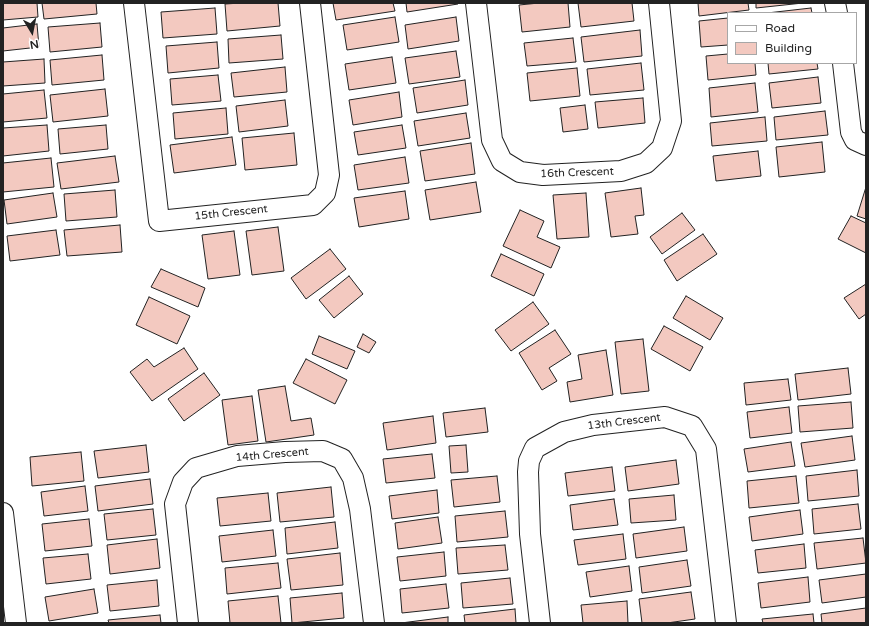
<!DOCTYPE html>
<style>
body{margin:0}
#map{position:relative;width:869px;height:626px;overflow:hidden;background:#fff;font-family:"Varela Round",sans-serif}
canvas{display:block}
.frame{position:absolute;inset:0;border:4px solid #222;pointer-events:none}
.legend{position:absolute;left:727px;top:12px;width:130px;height:52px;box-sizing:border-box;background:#fff;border:1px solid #a7a7a7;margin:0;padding:5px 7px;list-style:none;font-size:12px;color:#222}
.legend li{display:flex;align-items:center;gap:8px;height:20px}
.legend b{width:20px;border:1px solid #a7a7a7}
.north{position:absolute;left:12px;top:12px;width:40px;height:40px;-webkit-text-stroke:3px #fff;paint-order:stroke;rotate:170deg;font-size:11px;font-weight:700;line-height:16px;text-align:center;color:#222}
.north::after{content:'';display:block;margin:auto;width:14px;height:18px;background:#222;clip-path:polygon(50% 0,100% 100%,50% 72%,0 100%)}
</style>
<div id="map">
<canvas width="869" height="626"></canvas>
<div class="frame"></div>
<ul class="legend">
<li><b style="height:5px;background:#fff"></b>Road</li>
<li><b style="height:11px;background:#f3c9c0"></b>Building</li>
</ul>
<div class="north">N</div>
</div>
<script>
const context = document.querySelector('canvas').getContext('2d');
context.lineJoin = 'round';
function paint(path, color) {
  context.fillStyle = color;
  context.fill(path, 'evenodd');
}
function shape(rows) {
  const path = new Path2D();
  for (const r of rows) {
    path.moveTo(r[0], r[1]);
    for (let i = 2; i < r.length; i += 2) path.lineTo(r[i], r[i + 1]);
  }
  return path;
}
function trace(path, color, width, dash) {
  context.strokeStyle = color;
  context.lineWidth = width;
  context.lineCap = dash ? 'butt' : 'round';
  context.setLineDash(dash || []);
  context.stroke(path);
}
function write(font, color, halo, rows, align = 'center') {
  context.font = font + ' "Varela Round",sans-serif';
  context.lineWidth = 3;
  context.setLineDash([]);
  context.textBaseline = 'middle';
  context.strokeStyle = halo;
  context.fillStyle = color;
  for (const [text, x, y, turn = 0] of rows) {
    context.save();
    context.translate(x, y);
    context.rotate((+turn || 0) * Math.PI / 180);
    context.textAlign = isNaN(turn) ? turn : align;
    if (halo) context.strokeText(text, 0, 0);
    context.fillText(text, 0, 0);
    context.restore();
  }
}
const building = shape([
 [3,3,37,3,38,17,3,20,3,3],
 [42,3,96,3,97,14,44,19,42,3],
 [241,3,278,3,280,26,227,31,225,4,241,3],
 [333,3,393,3,395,11,336,20,333,3],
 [406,3,458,3,458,4,407,12,406,3],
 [539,3,568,3,570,27,522,32,519,5,539,3],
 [578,3,632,3,634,21,581,27,578,3],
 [698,3,748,3,749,10,699,16,698,3],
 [756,3,803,3,756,8,756,3],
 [215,8,217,34,163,38,161,12,215,8],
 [811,8,812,13,767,13,811,8],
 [395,17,399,42,347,50,343,25,395,17],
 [456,17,459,41,408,49,405,25,456,17],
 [728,18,728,45,701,47,699,21,728,18],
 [100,23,102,47,50,52,48,27,100,23],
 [37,24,39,47,3,51,3,28,37,24],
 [640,30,642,56,584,62,581,37,640,30],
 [281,35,283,59,229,63,228,39,281,35],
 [573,38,576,62,527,66,524,43,573,38],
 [217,42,219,68,168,73,166,46,217,42],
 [456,51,460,77,409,84,405,58,456,51],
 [728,54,728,63,755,63,756,75,708,80,706,56,728,54],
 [102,55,104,80,52,85,50,60,102,55],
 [392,57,396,83,349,90,345,64,392,57],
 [44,59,45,83,3,86,3,62,44,59],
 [641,63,644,90,590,95,587,69,641,63],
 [768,63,817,63,818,69,769,74,768,63],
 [285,67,287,92,234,97,231,73,285,67],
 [577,68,580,96,530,101,527,73,577,68],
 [218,75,221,101,172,105,170,79,218,75],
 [818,77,821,103,772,108,769,83,818,77],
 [465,80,468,105,417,113,413,88,465,80],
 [755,83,758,112,711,117,709,88,755,83],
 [105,89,108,116,53,122,50,95,105,89],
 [44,90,47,118,3,122,3,94,44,90],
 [399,92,402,117,353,125,349,100,399,92],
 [643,98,645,123,598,128,595,102,643,98],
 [285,100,288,126,239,132,236,106,285,100],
 [585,105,588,129,563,132,560,108,585,105],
 [226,108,228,134,175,139,173,113,226,108],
 [825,111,828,135,776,140,774,117,825,111],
 [466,113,470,138,418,146,414,121,466,113],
 [765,117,767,141,712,146,710,123,765,117],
 [47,125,49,151,3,156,3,128,47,125],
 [106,125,108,149,60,154,58,129,106,125],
 [402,125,406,148,358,155,354,132,402,125],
 [294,133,297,165,245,170,242,138,294,133],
 [232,137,236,165,174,173,170,145,232,137],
 [822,142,825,172,779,177,776,147,822,142],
 [471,143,475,174,425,181,420,151,471,143],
 [758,151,761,176,716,181,713,156,758,151],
 [115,156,119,182,61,189,57,163,115,156],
 [405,157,409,183,358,190,354,165,405,157],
 [51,158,54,187,3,192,3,163,51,158],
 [476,182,481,212,430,220,425,190,476,182],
 [866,187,866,219,857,216,866,187],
 [641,188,644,215,635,216,638,234,611,237,605,193,641,188],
 [115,190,117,217,66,221,64,194,115,190],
 [405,191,409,219,359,227,354,198,405,191],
 [53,193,57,217,7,224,4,200,53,193],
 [586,193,589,237,557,239,553,195,586,193],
 [520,210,544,221,537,237,560,247,551,268,503,246,520,210],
 [682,213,695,230,662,254,650,237,682,213],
 [851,216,866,223,866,253,838,239,851,216],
 [120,225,122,252,67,256,64,230,120,225],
 [278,227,284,271,252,275,246,231,278,227],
 [56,230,60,255,10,261,7,236,56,230],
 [234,231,240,275,208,279,202,235,234,231],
 [703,234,717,254,677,281,664,260,703,234],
 [330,249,346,269,306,299,291,278,330,249],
 [501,254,544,274,534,296,491,276,501,254],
 [161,269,205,288,198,307,151,287,161,269],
 [349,276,363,294,334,318,319,300,349,276],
 [866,284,866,314,859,319,844,298,866,284],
 [686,296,723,318,710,340,673,318,686,296],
 [149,297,190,316,177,344,136,325,149,297],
 [533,302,549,324,511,351,495,330,533,302],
 [664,326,703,347,690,371,651,349,664,326],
 [555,330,571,354,549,368,557,381,542,390,519,353,555,330],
 [363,334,376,342,369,353,357,347,363,334],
 [319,336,355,351,347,369,312,354,319,336],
 [643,339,649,391,621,394,615,342,643,339],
 [184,348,198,369,152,401,130,372,147,359,154,367,184,348],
 [606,350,613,395,570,402,567,382,582,379,578,355,606,350],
 [306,359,347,380,335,404,293,383,306,359],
 [848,368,851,394,798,400,795,374,848,368],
 [204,373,220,395,184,421,168,399,204,373],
 [788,379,791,400,746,405,744,383,788,379],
 [285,386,291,421,311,418,314,435,266,442,258,390,285,386],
 [252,396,258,441,228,445,222,400,252,396],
 [851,402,853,428,800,432,798,406,851,402],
 [789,407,792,433,750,438,747,412,789,407],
 [485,408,488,432,446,437,443,413,485,408],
 [433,416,436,443,387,450,383,423,433,416],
 [852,436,855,460,805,467,801,443,852,436],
 [791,442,795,466,748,472,744,449,791,442],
 [146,445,149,472,98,478,94,451,146,445],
 [466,445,468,472,451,473,449,446,466,445],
 [81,452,84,481,32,486,30,457,81,452],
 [432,454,435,478,386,483,383,459,432,454],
 [676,460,679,484,628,491,625,467,676,460],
 [612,467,615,491,568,496,565,473,612,467],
 [857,470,859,496,808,501,806,476,857,470],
 [497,476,500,502,454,507,451,480,497,476],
 [796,476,799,503,749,508,747,481,796,476],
 [150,479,153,504,98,511,95,486,150,479],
 [85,486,88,511,44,516,41,492,85,486],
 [331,487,334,517,280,522,277,493,331,487],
 [437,490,439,513,392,519,389,496,437,490],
 [268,493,271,521,220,526,217,498,268,493],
 [674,495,676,520,631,523,629,499,674,495],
 [614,499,618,525,573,530,570,505,614,499],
 [858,504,861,529,814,534,812,509,858,504],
 [153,509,156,535,107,540,104,514,153,509],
 [800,510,803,534,752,541,749,517,800,510],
 [505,511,508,537,457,542,455,516,505,511],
 [438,517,442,543,398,549,395,523,438,517],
 [89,519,92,546,45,551,42,524,89,519],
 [335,522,338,548,287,554,285,528,335,522],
 [684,527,687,551,636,558,633,534,684,527],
 [273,530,276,556,222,562,219,536,273,530],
 [623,534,626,559,578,565,574,540,623,534],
 [863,538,866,563,817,569,814,543,863,538],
 [157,539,160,568,110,574,107,545,157,539],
 [804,544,806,568,758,573,755,550,804,544],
 [505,545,508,570,458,574,456,548,505,545],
 [444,552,446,576,400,581,397,557,444,552],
 [340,553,343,585,291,590,287,559,340,553],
 [88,554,91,579,46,584,43,558,88,554],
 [687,560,691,586,642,593,639,567,687,560],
 [278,563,281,588,227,594,225,568,278,563],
 [629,566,632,591,590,597,586,572,629,566],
 [866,574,866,597,822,603,819,580,866,574],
 [808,577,810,602,761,608,758,583,808,577],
 [510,578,513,604,463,608,461,583,510,578],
 [157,580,159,606,110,611,107,585,157,580],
 [446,584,449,608,402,613,400,589,446,584],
 [94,589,98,613,49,621,45,597,94,589],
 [691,592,695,619,667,623,642,623,639,599,691,592],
 [342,593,344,618,292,623,290,598,342,593],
 [278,596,281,623,230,623,228,601,278,596],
 [627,601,628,623,583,623,581,605,627,601],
 [866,608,866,623,822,623,821,614,866,608],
 [515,609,516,623,465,623,464,615,515,609],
 [813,614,814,623,763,623,762,619,813,614],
 [160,615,161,623,109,623,108,620,160,615],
 [448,617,448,623,401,623,448,617]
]);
const street = shape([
 [134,3,159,221,313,205,325,193,329,175,310,3],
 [476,3,492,140,502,161,520,172,543,175,621,171,646,163,662,148,671,121,659,3],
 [835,3,837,13],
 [843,63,851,132,855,140,866,145],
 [3,513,16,623],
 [188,623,175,504,183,482,196,468,237,456,285,452,323,451,342,459,353,478,360,509,374,623],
 [540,623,530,534,528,472,529,461,535,448,564,432,593,425,665,417,692,426,706,449,726,623]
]);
const streetNames = [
 ["16th Crescent",577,173,-2],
 ["15th Crescent",231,213,-6],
 ["13th Crescent",624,422,-7],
 ["14th Crescent",272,455,-5]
];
paint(building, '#f3c9c0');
trace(building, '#222', 1);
trace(street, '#222', 22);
trace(street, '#fff', 20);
write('11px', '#222', '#fff', streetNames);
</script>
